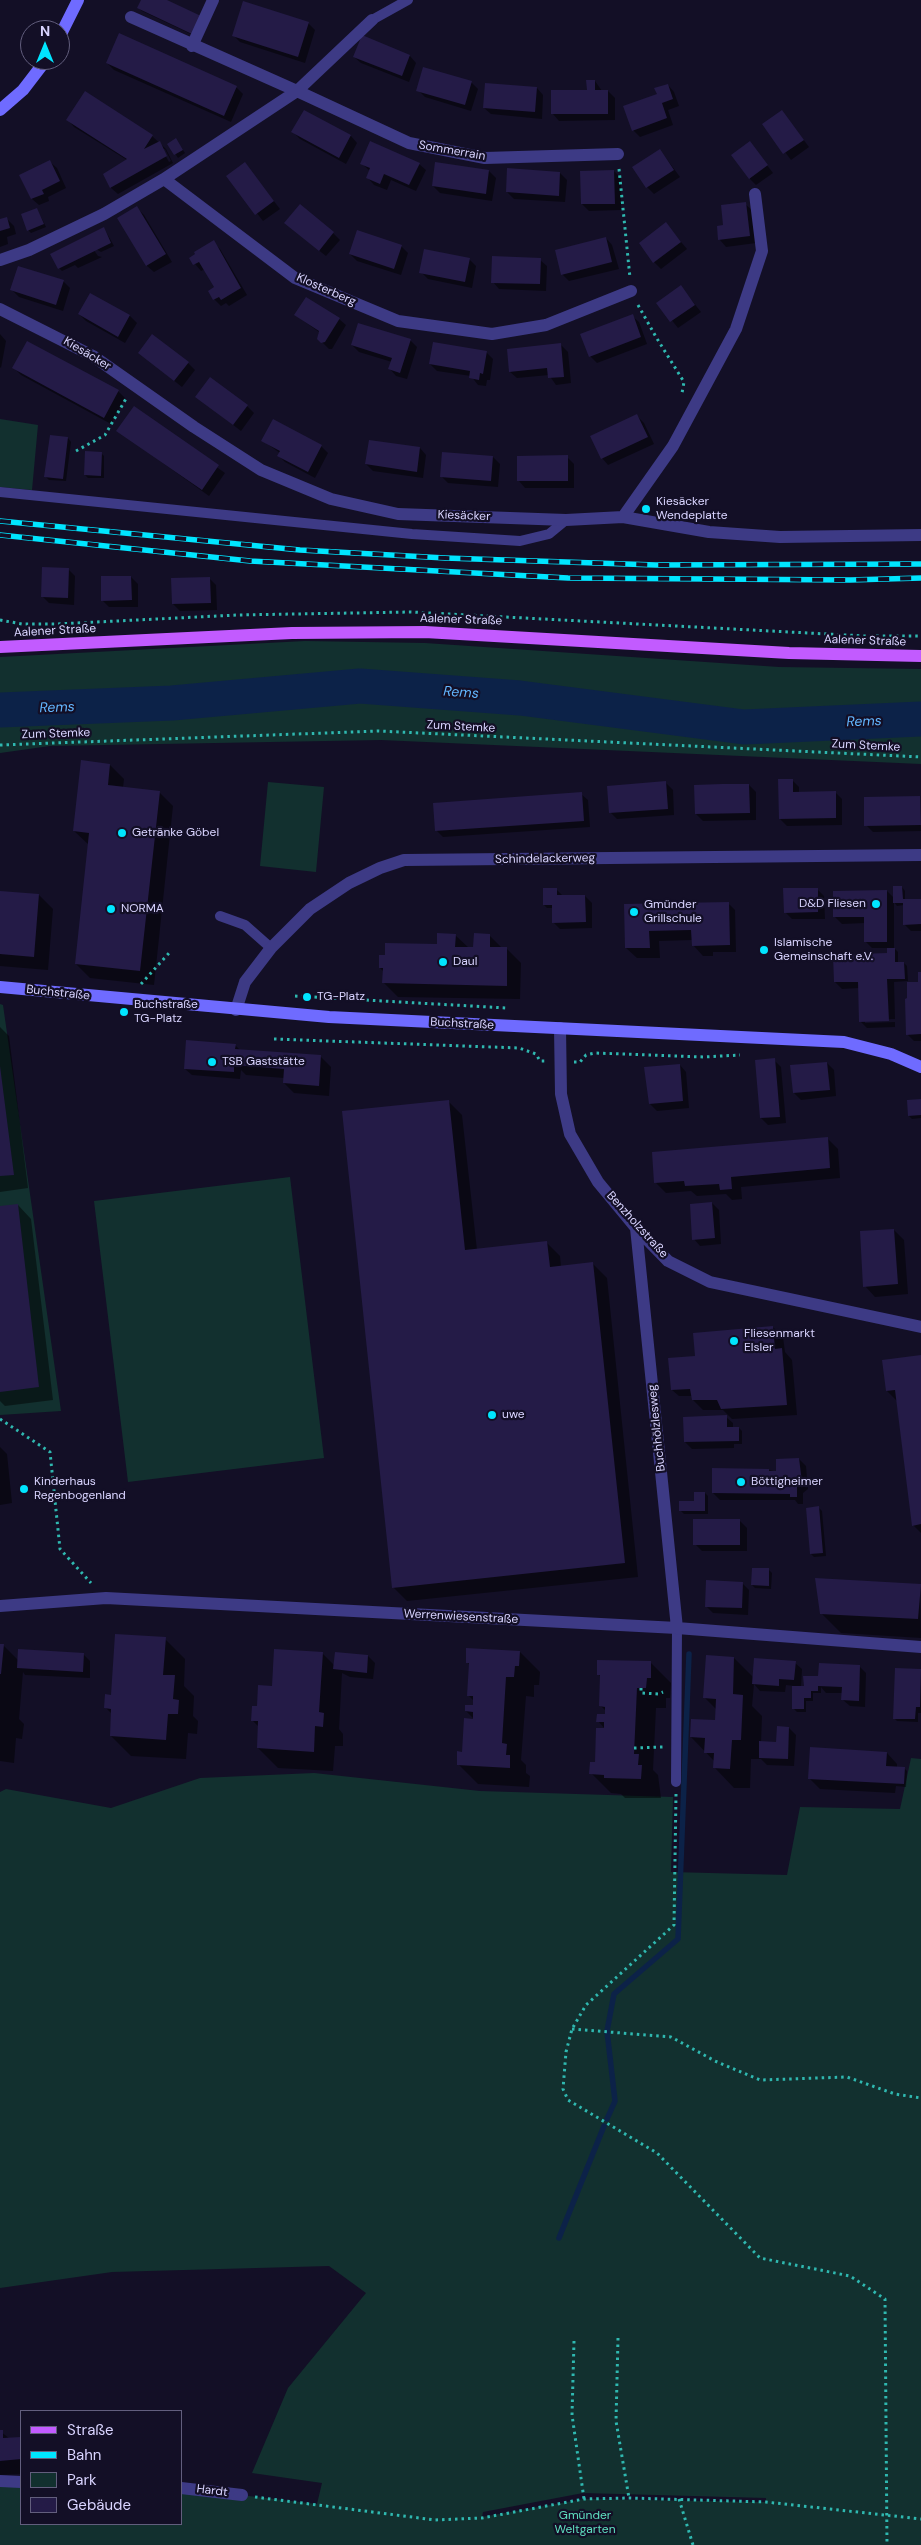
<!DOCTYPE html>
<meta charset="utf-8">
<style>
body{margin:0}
#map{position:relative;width:921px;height:2545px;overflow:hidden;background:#130f26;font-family:"DM Sans",sans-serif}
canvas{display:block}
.legend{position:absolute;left:20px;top:2410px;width:162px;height:115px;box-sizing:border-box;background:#130f26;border:1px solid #625e7d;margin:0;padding:6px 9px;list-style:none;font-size:15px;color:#d9d4ff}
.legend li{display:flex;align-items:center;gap:10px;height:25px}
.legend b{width:25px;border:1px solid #625e7d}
.north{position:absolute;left:20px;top:20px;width:50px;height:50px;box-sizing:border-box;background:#130f26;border:1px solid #625e7d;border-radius:50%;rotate:0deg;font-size:14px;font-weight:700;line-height:20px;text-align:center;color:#d9d4ff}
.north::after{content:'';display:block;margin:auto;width:18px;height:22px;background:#00e5ff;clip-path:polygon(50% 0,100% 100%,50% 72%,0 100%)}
</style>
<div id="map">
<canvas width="921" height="2545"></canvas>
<ul class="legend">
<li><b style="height:6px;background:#c25bff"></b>Straße</li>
<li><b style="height:6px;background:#00e5ff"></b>Bahn</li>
<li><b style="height:14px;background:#12302f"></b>Park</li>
<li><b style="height:14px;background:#241b47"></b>Gebäude</li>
</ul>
<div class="north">N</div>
</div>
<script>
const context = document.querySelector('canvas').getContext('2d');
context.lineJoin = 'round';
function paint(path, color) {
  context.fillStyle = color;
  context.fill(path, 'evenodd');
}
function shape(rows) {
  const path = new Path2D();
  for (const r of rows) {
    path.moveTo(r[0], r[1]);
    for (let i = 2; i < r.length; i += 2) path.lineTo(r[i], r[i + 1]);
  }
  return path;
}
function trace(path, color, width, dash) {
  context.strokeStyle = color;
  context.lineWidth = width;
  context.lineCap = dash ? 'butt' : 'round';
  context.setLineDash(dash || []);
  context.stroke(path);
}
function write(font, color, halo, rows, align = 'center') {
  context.font = font + ' "DM Sans",sans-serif';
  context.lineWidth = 4.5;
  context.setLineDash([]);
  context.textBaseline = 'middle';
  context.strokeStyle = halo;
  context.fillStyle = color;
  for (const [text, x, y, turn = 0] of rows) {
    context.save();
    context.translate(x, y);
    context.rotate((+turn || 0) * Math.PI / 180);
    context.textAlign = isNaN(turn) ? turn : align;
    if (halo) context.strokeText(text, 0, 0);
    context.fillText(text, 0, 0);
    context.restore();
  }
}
const green = shape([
 [0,419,38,425,32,490,0,487],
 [305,641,425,643,779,667,921,669,921,764,381,740,50,746,0,753,0,657],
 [268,782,324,787,316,872,260,866],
 [0,1004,3,1005,61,1411,0,1415],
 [290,1177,324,1458,128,1482,94,1201],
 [911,1758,921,1759,921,2545,0,2545,0,2481,21,2482,21,2524,181,2524,181,2488,317,2504,322,2483,252,2473,288,2388,366,2293,329,2266,112,2272,0,2288,0,1792,6,1789,111,1808,200,1778,314,1773,480,1791,673,1797,671,1872,787,1875,800,1807,900,1809],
 [583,2493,766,2498,766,2502,584,2499,482,2517,483,2512]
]);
const shadow = shape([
 [143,0,164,0,195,36,142,11,139,8],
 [308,23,315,30,305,63,240,42,233,35],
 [120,35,237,88,243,94,231,122,114,70,107,63],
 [410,56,416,63,409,82,361,63,354,57],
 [595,81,602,91,608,91,615,98,615,120,559,121,553,114,588,91],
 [471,82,478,89,471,111,425,97,418,90],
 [668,85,674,92,679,106,668,110,673,125,640,137,633,130],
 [537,88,543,95,542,119,491,114,484,108],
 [304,111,351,136,357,143,346,164,300,139,293,132],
 [782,111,809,147,791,160,764,124],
 [68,120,152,136,166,149,173,163,118,194,111,188,105,174,127,160,74,127],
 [162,149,165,149,171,161,169,162],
 [176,140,185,153,178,158,169,144],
 [750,143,773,173,756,185,750,179],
 [660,150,680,177,654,194,647,187],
 [50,162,57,168,66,188,48,197,49,201,39,205,32,199,21,175],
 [245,163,280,209,263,221,228,176],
 [361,163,419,164,426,170,416,191,391,180,387,190,374,185,368,178,370,171],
 [489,171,496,178,492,201,440,193,433,186],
 [614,171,621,178,621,210,589,211,582,204],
 [560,173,567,180,565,202,514,199,507,192],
 [745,204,752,210,756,243,726,247,720,240,725,226],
 [137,208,144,215,172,262,154,272,147,266,119,218],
 [37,209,46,227,31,233,28,230],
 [0,219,7,219,14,226,16,234,7,237,8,244,0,247],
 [666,224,687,249,661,269,654,262],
 [104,228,114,246,101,252,91,246,98,256,102,257,78,268,75,265,62,271,59,268],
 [293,230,333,233,340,240,326,256],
 [606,238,612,245,619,269,569,281,562,274],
 [213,242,220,249,247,295,229,306,226,303,221,306,214,299,216,288,205,269,201,271,190,258],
 [401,246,408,253,401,275,357,261,350,254],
 [469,259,476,266,472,288,428,279,421,272],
 [540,260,547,266,546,291,499,289,493,282],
 [63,281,70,288,63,311,19,297,12,290],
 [681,287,701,312,678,328,658,303],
 [90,294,130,316,137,323,125,343,86,321,79,314],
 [295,315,339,319,346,325,332,349,329,349,322,342,318,334,319,332],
 [632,316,639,322,647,344,597,363,590,356],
 [0,334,6,341,1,368,0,367],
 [410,340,417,347,407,379,396,376,390,369,392,362,359,352,352,345],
 [561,345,568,352,571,383,556,385,549,375,517,378,510,372],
 [486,352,493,359,490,380,487,380,486,386,478,385,471,376,437,371,430,364],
 [139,353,188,363,195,370,182,387],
 [14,368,118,391,125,398,111,424,21,375],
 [197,397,247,406,254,413,241,431],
 [134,408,225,473,209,496,118,431],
 [637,416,644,423,654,444,608,465,602,458],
 [68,438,71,442,66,481,49,480,46,477],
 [263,441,321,446,328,453,315,478,285,462,278,455,280,453],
 [420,448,426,455,423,478,373,471,366,464],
 [101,453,104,456,104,478,88,478,85,475],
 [493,457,500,464,498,487,448,483,441,476],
 [567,457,574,464,574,488,525,488,519,481],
 [68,569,75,576,74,605,49,603,42,596],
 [131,577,138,584,138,607,109,607,102,600],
 [210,579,216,585,217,610,180,611,173,604],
 [110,765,124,779,123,788,159,792,173,806,154,985,90,978,76,964,89,845,74,831],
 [792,780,799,787,799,793,835,792,842,799,842,825,787,826,780,819],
 [666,783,673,790,674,815,617,819,610,812],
 [749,785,756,792,756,820,703,821,696,814],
 [581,794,588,800,590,827,443,837,436,830],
 [920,797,921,831,873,832,866,825],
 [902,887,905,891,905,901,921,900,921,931,911,931,904,924,904,905,897,906,894,902,894,948,898,952,898,963,904,963,907,966,908,981,894,982,895,1019,865,1020,865,1023,895,1022,895,1027,867,1028,860,1021,859,988,842,989,835,982,888,954,888,948,872,948,865,941,865,923,842,924,835,917,887,891,894,898],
 [556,889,563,896,585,896,592,903,592,928,560,929,553,922,553,908,547,908,544,905],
 [817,889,824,896,825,919,792,919,785,912],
 [0,892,39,895,53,909,48,970,0,966],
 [728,903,735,910,736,952,713,952,713,956,703,956,693,945,693,940,659,941,660,958,637,958,626,948,625,905],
 [455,935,469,948,474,948,489,935,503,949,507,949,521,963,520,999,398,997,384,983,384,972,380,968,438,945],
 [921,973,921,1041,914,1041,907,1034,910,1000,919,984],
 [0,1027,9,1036,28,1188,0,1192],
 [235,1045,241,1051,320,1056,331,1067,329,1096,294,1093,284,1083,284,1078,246,1075,241,1070,240,1079,192,1075,185,1069],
 [774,1060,781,1067,786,1123,768,1125,761,1118],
 [827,1063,834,1070,836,1096,801,1100,794,1093],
 [680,1065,686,1072,689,1108,657,1111,650,1104],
 [921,1100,921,1118,912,1119,909,1116],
 [448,1101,462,1115,477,1250,546,1242,560,1256,561,1267,593,1264,607,1278,638,1577,407,1601,393,1587],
 [827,1138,838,1149,840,1178,741,1187,742,1199,732,1200,726,1194,697,1196,691,1191,666,1193,656,1183],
 [712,1203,719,1210,721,1244,700,1246,694,1239],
 [18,1205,31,1219,53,1400,5,1406,0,1401,0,1207],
 [894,1230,904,1240,908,1294,875,1297,865,1286],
 [773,1327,783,1337,785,1352,792,1360,797,1415,732,1419,723,1410,703,1410,693,1400,692,1396,679,1396,672,1390,697,1357],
 [921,1356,921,1533,913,1525,897,1401,887,1391],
 [726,1417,733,1423,733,1428,739,1428,742,1431,742,1444,734,1444,734,1448,692,1449,685,1442],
 [0,1447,7,1454,12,1503,0,1505],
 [799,1459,806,1466,808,1489,803,1493,803,1504,798,1504,795,1500,720,1500,713,1493,769,1470,777,1472],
 [705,1493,708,1496,708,1514,684,1514,681,1511],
 [819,1508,822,1511,826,1556,814,1557,811,1554],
 [740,1521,747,1528,747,1551,702,1551,695,1544],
 [769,1570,772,1573,771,1589,755,1588,752,1585],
 [742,1583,749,1590,748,1615,713,1613,706,1606],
 [920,1585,921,1638,841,1633,821,1613],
 [165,1639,185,1659,184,1686,194,1696,193,1716,198,1721,197,1734,188,1733,186,1759,131,1756,111,1736,112,1714,106,1708,112,1696],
 [0,1645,3,1645,19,1661,83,1654,90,1661,90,1678,25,1675,23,1672,19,1719,24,1724,22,1739,16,1738,14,1763,0,1761],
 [520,1652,540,1672,539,1685,534,1685,534,1697,526,1696,521,1760,526,1765,526,1773,530,1776,529,1787,478,1784,458,1764,476,1721,466,1711,474,1706,474,1701,468,1695,470,1665,467,1662],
 [322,1653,335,1666,368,1656,375,1663,373,1679,350,1677,342,1673,339,1729,343,1734,343,1746,335,1746,333,1771,278,1768,258,1748,259,1727,253,1721,258,1708,273,1688],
 [734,1658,754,1678,795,1663,802,1669,801,1687,805,1687,818,1677,859,1666,866,1673,865,1707,850,1706,843,1700,843,1693,826,1693,821,1687,821,1693,813,1693,813,1701,806,1701,806,1712,797,1712,794,1709,794,1686,786,1685,785,1692,760,1691,754,1684,752,1706,762,1716,761,1743,777,1743,789,1728,796,1735,794,1766,767,1765,761,1759,751,1759,750,1788,734,1788,715,1768,715,1762,691,1737,716,1721,717,1710,705,1698],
 [651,1663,671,1683,670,1698,666,1698,666,1708,656,1708,653,1770,658,1775,661,1798,625,1798,621,1794,611,1793,591,1773,597,1763,606,1730,598,1721,606,1715,606,1711,601,1706,602,1678,598,1674],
 [896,1669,921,1671,921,1713,918,1713,918,1722,897,1721,894,1718],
 [887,1753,897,1764,897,1768,904,1768,907,1771,906,1787,896,1786,895,1793,820,1789,810,1779],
 [0,2431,10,2439,21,2438,21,2474,0,2475]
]);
const stream = shape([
 [607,2119,615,2101,607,2031,614,1994,678,1939,689,1654],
 [559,2238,604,2126]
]);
const river = shape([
 [0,710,172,703,360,686,520,698,744,727,921,719]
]);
const building = shape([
 [141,0,167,0,201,16,192,34,137,8],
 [243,1,309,22,298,57,232,36],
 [119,33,237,86,224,116,106,63],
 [362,35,410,55,402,76,353,57],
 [423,67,472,81,465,105,416,91],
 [586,80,595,80,595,90,608,90,608,114,551,114,551,90,587,90],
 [485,83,537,87,535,112,483,108],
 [668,84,673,99,662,103,667,118,632,131,623,106,657,94,654,88],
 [85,91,153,135,144,149,160,141,167,156,110,188,103,174,127,159,66,120],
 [304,110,351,135,339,158,291,132],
 [782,110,804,140,783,154,762,124],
 [176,138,183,150,174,155,167,144],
 [370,141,420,163,409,185,384,174,380,184,366,178,370,168,360,164],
 [750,141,768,165,749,179,731,155],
 [660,149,674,170,646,188,632,167],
 [50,160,60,181,42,190,44,194,31,199,19,175],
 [245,162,274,201,255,215,226,176],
 [435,162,489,170,486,194,432,186],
 [507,168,560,172,559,196,506,192],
 [614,170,615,204,581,204,580,171],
 [746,202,750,236,718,240,717,226,723,225,721,205],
 [300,204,334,232,319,251,284,223],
 [137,206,166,254,146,266,117,218],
 [37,208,44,224,27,231,21,214],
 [7,217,10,228,0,231,0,219],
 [666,222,681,242,653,263,639,243],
 [104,227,111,243,58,269,50,254],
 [357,230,402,245,394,269,349,254],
 [606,237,612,262,561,275,555,250],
 [214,240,241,288,221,300,219,297,213,300,208,291,214,287,199,262,193,265,189,258,195,254,194,252],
 [424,249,470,258,465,282,419,273],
 [492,256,541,258,540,284,491,283],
 [18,266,64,280,56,305,10,290],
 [681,285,695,305,670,322,656,303],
 [90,293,130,315,118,337,78,314],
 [306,297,340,318,325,342,321,343,317,339,319,331,294,315],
 [633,314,641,337,589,357,580,334],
 [358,323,411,339,400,373,388,369,392,358,351,345],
 [152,334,189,362,174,381,138,353],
 [27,341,119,390,104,418,12,368],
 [433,342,487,351,483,374,480,373,479,380,469,378,470,371,429,364],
 [561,343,564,377,548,378,547,368,509,372,507,349],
 [210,377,248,405,233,425,195,397],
 [134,406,219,465,202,490,116,431],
 [637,414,648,437,601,459,590,436],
 [273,419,322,445,308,472,277,456,280,451,261,441],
 [50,435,68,437,63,479,44,477],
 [369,440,420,447,417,472,365,464],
 [85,451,102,452,101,476,84,475],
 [442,452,493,456,491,481,440,477],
 [568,455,568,481,517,481,517,456],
 [42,567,69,568,68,598,41,597],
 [101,576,131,576,132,600,101,601],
 [210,577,211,603,172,604,171,578],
 [81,760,110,764,108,785,160,791,140,971,75,964,89,833,73,831],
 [778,779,793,779,793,792,836,791,836,818,779,819],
 [666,781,668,809,609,813,607,786],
 [722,784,749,784,750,813,695,814,694,785],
 [582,792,584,821,435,831,433,803],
 [920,796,921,825,864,826,864,797],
 [893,886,902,886,903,899,921,899,921,924,903,925,903,903,893,903],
 [543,888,557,888,557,895,585,895,586,922,552,923,552,905,543,905],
 [783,888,818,888,818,912,784,913],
 [887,890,887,942,864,942,864,917,833,917,833,891],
 [0,891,39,894,34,957,0,954],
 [729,902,730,945,692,946,691,930,649,931,650,948,625,948,624,904],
 [437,933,456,934,455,947,473,947,474,933,490,934,490,947,507,947,507,986,382,983,383,968,379,968,379,955,385,955,385,943,437,944],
 [887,948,895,948,895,962,904,962,905,979,887,979,889,1021,859,1022,858,982,834,982,833,955,887,953],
 [918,972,921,972,921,1034,906,1035,905,999,907,998,907,982,918,982],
 [186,1040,236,1044,235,1049,321,1055,319,1086,283,1083,284,1069,234,1065,234,1072,184,1069],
 [775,1058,780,1117,760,1118,755,1060],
 [827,1062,830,1090,793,1093,790,1065],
 [680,1064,683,1101,649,1104,644,1067],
 [0,1066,14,1175,0,1176],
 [921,1099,921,1115,908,1116,907,1100],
 [449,1100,465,1250,547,1241,550,1267,593,1262,625,1563,392,1588,342,1111],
 [828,1137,830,1168,731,1177,732,1189,720,1190,719,1184,685,1186,684,1181,654,1183,652,1152],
 [712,1202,715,1238,692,1240,690,1204],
 [18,1204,39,1387,0,1392,0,1206],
 [894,1229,898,1284,863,1287,860,1231],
 [773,1326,775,1349,782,1348,787,1405,721,1409,717,1400,692,1400,690,1389,671,1390,668,1358,695,1356,693,1333],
 [921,1355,921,1524,912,1526,895,1390,886,1391,882,1360],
 [727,1415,727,1427,739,1427,739,1441,684,1442,683,1417],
 [799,1458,802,1482,797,1486,797,1497,790,1497,790,1494,712,1493,712,1468,769,1469,769,1471,776,1471,776,1459],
 [694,1492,705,1492,705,1511,679,1511,679,1501,694,1501],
 [819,1506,823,1553,810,1554,806,1508],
 [693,1519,740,1519,740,1545,693,1545],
 [752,1568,769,1568,769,1586,751,1585],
 [815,1578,921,1584,918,1619,820,1614],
 [706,1580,743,1582,742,1608,705,1607],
 [115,1634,166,1637,163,1675,175,1675,173,1699,179,1700,178,1714,168,1714,166,1740,110,1736,111,1709,104,1708,105,1694,111,1695],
 [0,1644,4,1644,1,1674,0,1674],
 [466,1648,520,1651,519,1666,515,1666,514,1677,506,1677,502,1743,507,1744,506,1755,510,1755,510,1768,457,1765,457,1751,462,1752,464,1718,473,1719,473,1712,465,1711,465,1705,473,1705,473,1696,467,1696,469,1663,466,1663],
 [18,1649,84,1653,83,1672,17,1668],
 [274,1649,323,1652,319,1712,324,1713,323,1727,315,1726,314,1752,257,1748,258,1721,251,1721,252,1706,257,1706,258,1685,272,1686],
 [335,1652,368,1655,367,1673,333,1669],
 [706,1655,734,1657,733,1694,743,1695,741,1740,732,1740,730,1769,713,1768,714,1753,704,1753,705,1738,690,1737,691,1719,715,1720,716,1699,703,1698],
 [754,1658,796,1661,794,1680,779,1679,779,1686,752,1684],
 [597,1660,651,1661,651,1678,647,1678,646,1688,637,1688,634,1754,639,1754,638,1765,642,1765,641,1779,604,1778,604,1775,589,1774,590,1762,595,1762,596,1728,604,1728,604,1722,596,1722,597,1714,605,1714,605,1707,599,1706,600,1675,597,1675],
 [819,1663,860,1665,859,1701,841,1700,842,1687,818,1686,818,1691,811,1691,811,1698,804,1698,804,1709,792,1709,792,1686,804,1686,803,1676,818,1676],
 [895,1668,921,1669,920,1707,916,1707,915,1719,893,1719],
 [777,1726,789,1727,788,1759,759,1758,759,1741,776,1742],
 [810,1747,887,1752,886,1766,905,1767,904,1784,808,1779],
 [0,2430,3,2430,3,2438,21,2437,21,2459,0,2461]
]);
const path = shape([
 [619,169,630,278],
 [638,305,656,337,684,382,682,393],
 [76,451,105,435,127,397],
 [0,620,22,624,57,624,237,615,411,612,865,636,921,636],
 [0,745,379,731,921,757],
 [141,984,170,952],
 [295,996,506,1008],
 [274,1039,519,1048,536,1054,540,1061,546,1061],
 [574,1062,580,1062,586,1055,595,1053,704,1057,740,1055],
 [0,1419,50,1452,60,1549,91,1583],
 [641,1688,641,1693,658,1694,663,1692],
 [634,1748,663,1747],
 [676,1794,674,1925,586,2005,572,2029,566,2052,563,2089,568,2100,657,2153,760,2258,850,2276,885,2299,887,2545],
 [572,2029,671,2037,715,2061,760,2080,847,2077,895,2094,921,2098],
 [618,2338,616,2421,629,2498],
 [574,2341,572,2415,584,2499],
 [255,2497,435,2520,482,2518,584,2499,629,2498,766,2502,921,2519],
 [679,2499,693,2545]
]);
const lane = shape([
 [372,20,408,0],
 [0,492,412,534,520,541,549,534,566,520],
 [220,916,245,925,271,948],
 [676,1782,677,1628]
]);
const street = shape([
 [131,17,297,91,372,20],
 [192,46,213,0],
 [164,179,297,91,409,143,485,158,618,154],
 [0,260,29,250,104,214,164,179,295,278,398,321,492,334,546,325,631,291],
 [0,309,93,356,194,427,261,470,331,499,398,514,566,520,623,517,709,532,780,537,921,535],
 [623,517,673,446,736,329,762,251,755,194],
 [236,1010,245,982,271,948,310,909,349,883,380,868,404,860,921,855],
 [560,1028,561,1094,570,1134,598,1182,636,1228,668,1261,710,1282,921,1327],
 [636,1228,677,1628],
 [0,1606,106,1598,677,1628,921,1647],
 [0,2481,21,2482],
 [181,2488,242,2495]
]);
const secondary = shape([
 [60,36,78,0],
 [0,110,23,90,46,60],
 [0,987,329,1017,844,1042,891,1054,921,1067]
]);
const primary = shape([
 [0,647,292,633,425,632,789,653,921,656]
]);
const rail = shape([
 [0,521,300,550,445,558,656,565,921,564],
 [0,535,250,561,568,578,850,580,921,578]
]);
const markers = [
 [646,509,5,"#00e5ff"],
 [122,833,5,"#00e5ff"],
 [876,904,5,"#00e5ff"],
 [111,909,5,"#00e5ff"],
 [634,912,5,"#00e5ff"],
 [764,950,5,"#00e5ff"],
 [443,962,5,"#00e5ff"],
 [307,997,5,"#00e5ff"],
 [124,1012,5,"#00e5ff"],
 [212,1062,5,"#00e5ff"],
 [734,1341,5,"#00e5ff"],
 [492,1415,5,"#00e5ff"],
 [741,1482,5,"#00e5ff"],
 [24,1489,5,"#00e5ff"]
];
const streetNames = [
 ["Sommerrain",452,151,10],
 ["Klosterberg",326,290,24],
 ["Kiesäcker",87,354,31],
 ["Kiesäcker",464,516,2],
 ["Aalener Straße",461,620,2],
 ["Aalener Straße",55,631,-3],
 ["Aalener Straße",865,641,2],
 ["Zum Stemke",461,727,3],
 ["Zum Stemke",56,734,-2],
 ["Zum Stemke",866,746,3],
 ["Schindelackerweg",545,859,-1],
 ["Buchstraße",58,993,6],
 ["Buchstraße",462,1024,3],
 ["Benzholzstraße",637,1225,48],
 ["Buchhölzlesweg",657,1428,-96],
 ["Werrenwiesenstraße",461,1617,3],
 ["Hardt",212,2491,7]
];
const poiNames = [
 ["Kiesäcker",656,502],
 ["Wendeplatte",656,516],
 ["Getränke Göbel",132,833],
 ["D&D Fliesen",866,904,"right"],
 ["Gmünder",644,905],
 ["Grillschule",644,919],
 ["NORMA",121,909],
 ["Islamische",774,943],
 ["Gemeinschaft e.V.",774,957],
 ["Daul",453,962],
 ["TG-Platz",317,997],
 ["Buchstraße",134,1005],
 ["TG-Platz",134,1019],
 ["TSB Gaststätte",222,1062],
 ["Fliesenmarkt",744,1334],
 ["Elsler",744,1348],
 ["uwe",502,1415],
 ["Kinderhaus",34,1482],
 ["Regenbogenland",34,1496],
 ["Böttigheimer",751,1482]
];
const parkNames = [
 ["Gmünder",585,2516],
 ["Weltgarten",585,2530]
];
const waterNames = [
 ["Rems",461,693,4],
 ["Rems",57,708,-2],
 ["Rems",864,722,-2]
];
paint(green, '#12302f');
paint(shadow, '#0007');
trace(stream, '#0c2248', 5.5);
trace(river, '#0c2248', 35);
paint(building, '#241b47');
trace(path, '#2fb8b0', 3, [2.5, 4]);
trace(lane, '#3d3a85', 10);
trace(street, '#3d3a85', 12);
trace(secondary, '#6f6bff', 12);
trace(primary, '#c25bff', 12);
trace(rail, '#00e5ff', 5.5);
trace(rail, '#130f26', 4, [11]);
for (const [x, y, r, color] of markers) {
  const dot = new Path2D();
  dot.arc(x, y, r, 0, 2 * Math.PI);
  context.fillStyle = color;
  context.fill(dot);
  trace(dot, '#130f26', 2);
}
write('12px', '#d9d4ff', '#130f26', streetNames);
write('12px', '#d9d4ff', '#130f26', poiNames, 'left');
write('12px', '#5fe0c0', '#130f26', parkNames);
write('italic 14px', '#62b6ff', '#130f26', waterNames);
</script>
